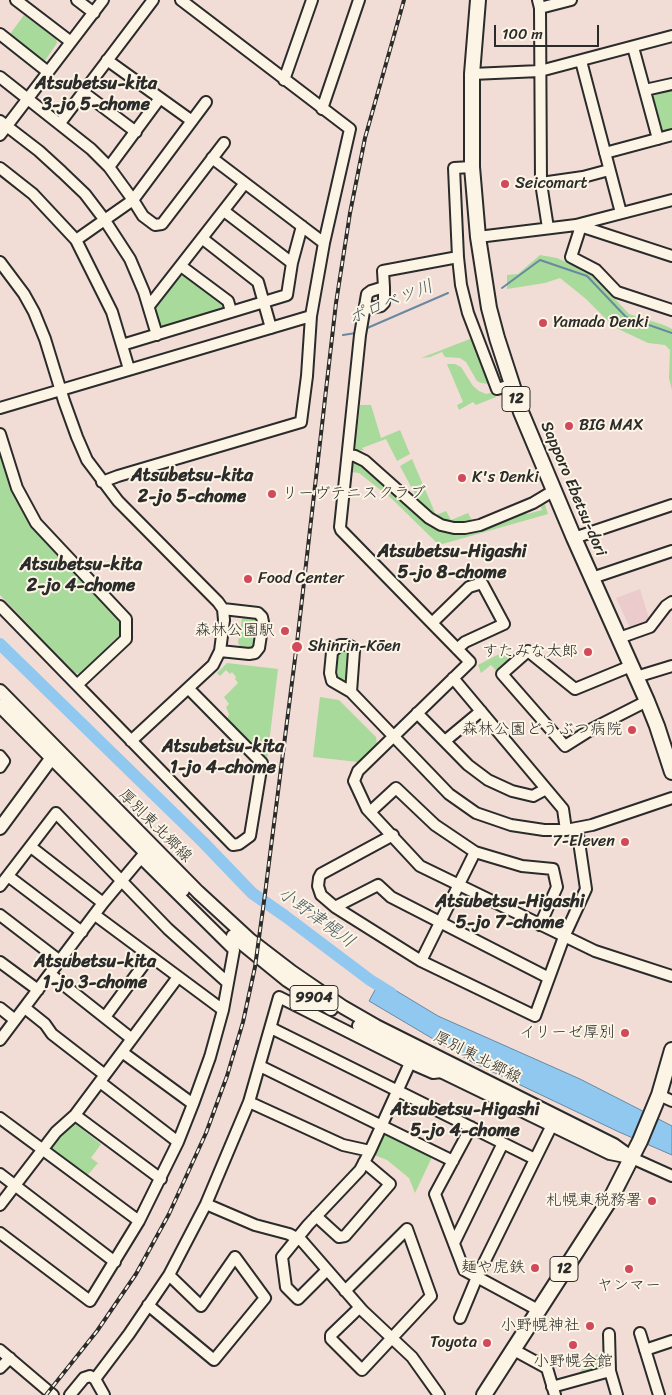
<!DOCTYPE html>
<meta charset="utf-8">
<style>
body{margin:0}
#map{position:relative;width:672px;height:1395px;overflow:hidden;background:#f2dcd6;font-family:Sriracha,sans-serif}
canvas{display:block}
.scale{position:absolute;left:494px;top:25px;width:105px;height:22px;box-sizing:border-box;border:2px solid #2b2b2b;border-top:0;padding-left:6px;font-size:15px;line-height:18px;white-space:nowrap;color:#2b2b2b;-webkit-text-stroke:4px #fcf5e5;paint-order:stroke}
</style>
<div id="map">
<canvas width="672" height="1395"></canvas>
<div class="scale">100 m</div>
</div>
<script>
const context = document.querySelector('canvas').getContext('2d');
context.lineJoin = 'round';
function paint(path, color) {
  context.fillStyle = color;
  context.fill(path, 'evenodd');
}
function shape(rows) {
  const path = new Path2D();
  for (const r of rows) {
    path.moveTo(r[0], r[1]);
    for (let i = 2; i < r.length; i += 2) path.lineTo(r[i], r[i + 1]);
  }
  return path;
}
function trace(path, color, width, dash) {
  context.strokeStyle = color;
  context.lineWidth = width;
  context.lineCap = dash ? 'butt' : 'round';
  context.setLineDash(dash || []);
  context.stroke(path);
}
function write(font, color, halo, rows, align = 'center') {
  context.font = font + ' Sriracha,"Klee One",sans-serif';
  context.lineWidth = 4;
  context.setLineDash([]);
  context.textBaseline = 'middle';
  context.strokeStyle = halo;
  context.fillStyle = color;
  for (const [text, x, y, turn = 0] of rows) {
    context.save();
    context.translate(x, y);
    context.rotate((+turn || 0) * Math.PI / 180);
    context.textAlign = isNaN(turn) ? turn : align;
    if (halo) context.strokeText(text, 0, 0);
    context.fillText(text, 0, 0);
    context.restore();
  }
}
const built = shape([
 [640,589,650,622,630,628,616,598]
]);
const green = shape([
 [24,15,56,39,57,43,44,62,40,62,8,37],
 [672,86,672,129,659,133,647,92],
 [540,255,557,258,591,273,629,314,664,325,672,329,672,390,669,378,670,350,665,345,648,343,614,327,586,299,560,278,545,283,507,289,507,275,518,274],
 [179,271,224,304,226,310,159,330,152,305],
 [475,337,492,383,489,384,481,383,477,381,466,362,460,358,445,357,442,352,430,357,421,358],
 [447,364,455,364,461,367,473,386,479,391,486,394,495,392,496,397,476,405,473,402,459,410,457,405,463,402],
 [360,405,371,405,381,438,400,430,410,454,397,461,386,439,362,448,364,450,355,451],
 [0,452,10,484,33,527,121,619,120,635,80,674,75,673,0,595],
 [412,459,436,515,446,511,451,520,468,513,474,524,466,525,441,521,420,504,400,466],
 [354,461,430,523,451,532,470,532,525,511,527,514,542,510,540,504,544,502,548,514,439,545,392,499,359,473,352,472],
 [246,616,254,618,256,623,254,645,251,649,241,648,238,643,242,619],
 [342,649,345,649,351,653,348,676,344,680,338,678,336,673,338,654],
 [503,652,511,663,498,673,491,665,481,673,478,665],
 [227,663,278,669,267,760,227,720,229,714,226,707,229,704,224,697,238,683,235,679,236,677,232,672,230,674,226,670,220,676,217,673],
 [320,697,339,700,376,737,377,744,358,762,313,757],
 [73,1122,101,1144,91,1158,98,1163,86,1177,48,1148,60,1132],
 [384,1133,387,1133,433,1155,415,1193,409,1178,387,1160,374,1155],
 [605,1353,605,1365,603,1368,576,1376,596,1355]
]);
const water = shape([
 [380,981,438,1016,580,1079,672,1126,672,1155,619,1132,472,1062,369,1001,380,981]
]);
const stream = shape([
 [502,288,540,260,587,276,626,317,672,333],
 [365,329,448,293],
 [343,335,356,333]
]);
const river = shape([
 [0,644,203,842,252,893,285,916,370,980,391,993]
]);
const minor = shape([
 [16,0,71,42],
 [77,0,94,13],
 [538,0,540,8,541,183,548,228],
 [540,8,571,0],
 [0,34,48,72],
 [633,47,658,139],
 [107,60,192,121],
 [581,61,621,213],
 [472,74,540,71,672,36],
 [0,77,91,149,109,167,133,200,143,216,155,225,162,224,224,143],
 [284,80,312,0],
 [645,90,672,84],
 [83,92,136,132],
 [322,109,359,0],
 [0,121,39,151,62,172,85,194,104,219,130,259,144,292,157,335],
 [60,123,153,0],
 [0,135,103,0],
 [605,153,672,135],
 [212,158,324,243],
 [109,167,160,98],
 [472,167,454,168,458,257,461,285,468,313,497,389,511,385],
 [0,168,33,194,76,240,112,312,129,369],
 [541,183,583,177,609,170],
 [224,211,292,263],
 [577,225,672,256],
 [581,226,571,257,596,270,617,292,672,310],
 [478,237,576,225,672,200],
 [203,239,258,282,271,328],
 [76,240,133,200,206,102],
 [458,257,383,271,384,287,371,291,367,294,360,335,340,527,341,530,470,662,358,771,354,781,367,809,420,866,595,951,672,976],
 [0,262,24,294,34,312,45,339,64,401,77,437,87,460,118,501,218,602,223,609,224,620,220,651,213,665,131,741],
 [181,266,228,301,231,311],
 [149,306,245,183],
 [365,309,381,306,384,303,384,287],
 [122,345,287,295,292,263,302,226],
 [0,408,311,316],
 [0,434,17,488,36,523,126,619,126,639,77,685],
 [349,455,355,456,365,461,429,518,441,525,454,528,465,528,480,525,533,503,553,491],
 [102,482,118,476,301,422,307,376,311,316,324,243,350,129,181,0],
 [574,538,672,505],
 [592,578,672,551],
 [0,606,233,845,239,844,250,836,262,763,189,689],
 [432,623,469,587,482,583,504,624,465,642,457,649],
 [619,638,650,627,666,606,672,602],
 [220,651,249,654,255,653,259,648,263,622,262,617,258,613,223,609],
 [631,666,575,689,528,651,502,674,565,746,592,729,647,701],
 [636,677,672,666],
 [453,678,563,809,566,830],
 [351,692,354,651,352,647,348,645,340,645,332,652,330,673,332,681,351,692,449,794,476,813,511,825,544,830,566,830,592,825,672,798],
 [417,713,468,765,488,780,512,791,533,796,546,789],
 [445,741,481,711],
 [0,756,4,761,0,767],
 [370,812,396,788,435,825,475,852,522,866,553,869,557,887,540,925],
 [393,835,321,874,319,878,318,886,321,895,335,907,421,961,535,1016,564,937,586,889,577,828],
 [31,847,103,903],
 [8,876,82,932],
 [0,886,56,813,168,929,228,983],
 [335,907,378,885,391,897,549,978],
 [0,915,60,961],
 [95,915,223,1010],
 [421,961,475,852],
 [0,962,38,990],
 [50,974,132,1039],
 [0,1008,15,1020],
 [25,1008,45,1024,52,1034,105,1075],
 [105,1017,150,956],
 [271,1028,535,1159],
 [0,1040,103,903,144,854],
 [122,1052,193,1104],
 [260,1066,453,1161],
 [100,1082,178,1142],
 [659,1095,672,1101],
 [249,1102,343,1145,370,1151,410,1063,433,1073,442,1072],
 [75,1115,161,1179],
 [0,1118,139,1221],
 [471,1127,435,1194,464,1270,538,1310],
 [632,1158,672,1176],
 [0,1174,115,1262],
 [206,1204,255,1225,289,1234,302,1241,363,1311,412,1357,439,1395],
 [0,1205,56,1132,75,1115,178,977],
 [316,1216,339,1237,345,1236,390,1184,364,1162],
 [0,1233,90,1301,139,1221,178,1142,193,1104,210,1057,223,1010,234,950,141,858],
 [454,1243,503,1143],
 [327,1270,298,1299,286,1287,282,1257,308,1225,360,1170,370,1151],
 [345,1291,407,1229,431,1296,362,1370,331,1339,331,1335,359,1308],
 [148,1305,214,1360,265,1298,235,1257,201,1306,169,1275],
 [460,1318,477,1277,552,1125],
 [640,1333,659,1395],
 [609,1334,610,1371,617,1395],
 [0,1350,53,1395],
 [514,1350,547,1368,555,1395],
 [645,1350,672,1341],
 [0,1368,10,1358],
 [95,1379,129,1334,169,1275,206,1204,249,1102,279,997,410,1063],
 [552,1387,610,1371],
 [70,1395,84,1378,90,1376,95,1379,104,1395]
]);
const major = shape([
 [0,691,198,892,249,939,292,972,343,1007,376,1026,614,1145,632,1158],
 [0,706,183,890],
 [0,828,56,752],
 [233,936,287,980,331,1009],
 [359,1026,443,1072,610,1153,625,1156]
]);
const highway = shape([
 [478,0,472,74,472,167,478,237,489,308,497,338,521,412,574,538,647,701,657,726,672,772],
 [484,1395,611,1198,640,1141,659,1095,672,1050]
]);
const rail = shape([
 [46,1395,97,1331,136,1274,169,1214,206,1133,227,1076,243,1022,255,967,265,894,297,643,336,303,350,213,365,138,404,0]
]);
const markers = [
 [505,184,5,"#d1495b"],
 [543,323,5,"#d1495b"],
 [569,426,5,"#d1495b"],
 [462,478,5,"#d1495b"],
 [272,494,5,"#d1495b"],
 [248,579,5,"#d1495b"],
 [285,631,5,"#d1495b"],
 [297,647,6,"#d1495b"],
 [588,652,5,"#d1495b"],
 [632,730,5,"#d1495b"],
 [625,842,5,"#d1495b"],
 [625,1033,5,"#d1495b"],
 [652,1201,5,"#d1495b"],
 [535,1268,5,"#d1495b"],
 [629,1269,5,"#d1495b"],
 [590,1326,5,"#d1495b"],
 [487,1343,5,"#d1495b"],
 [573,1345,5,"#d1495b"]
];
const shields = [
 [516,399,28],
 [314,998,48],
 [564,1269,28]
];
const shieldNames = [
 ["12",516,399],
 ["9904",314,998],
 ["12",564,1269]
];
const poiNames = [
 ["Seicomart",515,184,"left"],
 ["Yamada Denki",553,323,"left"],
 ["BIG MAX",579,426,"left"],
 ["K's Denki",472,478,"left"],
 ["リーヴテニスクラブ",282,494,"left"],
 ["Food Center",258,579,"left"],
 ["森林公園駅",275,631],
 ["Shinrin-Kōen",308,647,"left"],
 ["すたみな太郎",578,652],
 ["森林公園どうぶつ病院",622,730],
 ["7-Eleven",615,842],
 ["イリーゼ厚別",615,1033],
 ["札幌東税務署",642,1201],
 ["麺や虎鉄",525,1268],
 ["ヤンマー",629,1286,"center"],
 ["小野幌神社",580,1326],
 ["Toyota",477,1343],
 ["小野幌会館",573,1362,"center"]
];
const streetNames = [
 ["Sapporo Ebetsu-dori",573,489,67],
 ["厚別東北郷線",155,826,45],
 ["厚別東北郷線",477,1058,27]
];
const neighbourhoodNames = [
 ["Atsubetsu-kita",96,84],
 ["3-jo 5-chome",96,105],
 ["Atsubetsu-kita",192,476],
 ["2-jo 5-chome",192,497],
 ["Atsubetsu-Higashi",452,552],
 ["5-jo 8-chome",452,573],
 ["Atsubetsu-kita",81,565],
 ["2-jo 4-chome",81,586],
 ["Atsubetsu-kita",223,747],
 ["1-jo 4-chome",223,768],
 ["Atsubetsu-Higashi",510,902],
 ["5-jo 7-chome",510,923],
 ["Atsubetsu-kita",95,962],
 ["1-jo 3-chome",95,983],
 ["Atsubetsu-Higashi",465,1110],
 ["5-jo 4-chome",465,1131]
];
const waterNames = [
 ["ポロベツ川",391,303,-22],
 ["小野津幌川",316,918,36]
];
paint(built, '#ebcbcc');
paint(green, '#a8da9b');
paint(water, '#90c8ef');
trace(water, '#6889a1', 1);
trace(stream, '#6889a1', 2);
trace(river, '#90c8ef', 12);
trace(minor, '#2b2b2b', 14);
trace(major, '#2b2b2b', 16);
trace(highway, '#2b2b2b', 18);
trace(minor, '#fcf5e5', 10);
trace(major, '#fcf5e5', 12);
trace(highway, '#fcf5e5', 14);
trace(rail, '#2b2b2b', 4);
trace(rail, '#fcf5e5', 2, [5.5]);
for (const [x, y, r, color] of markers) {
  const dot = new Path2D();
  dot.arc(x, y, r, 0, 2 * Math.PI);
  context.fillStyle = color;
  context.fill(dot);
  trace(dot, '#fcf5e5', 2);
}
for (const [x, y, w] of shields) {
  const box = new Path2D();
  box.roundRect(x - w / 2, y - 12.5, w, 25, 4);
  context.fillStyle = '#fcf5e5';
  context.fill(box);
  trace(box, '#2b2b2b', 1);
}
write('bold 15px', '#2b2b2b', null, shieldNames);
write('16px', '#2b2b2b', '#fcf5e5', poiNames, 'right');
write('16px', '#2b2b2b', '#fcf5e5', streetNames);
write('bold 18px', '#2b2b2b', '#fcf5e5', neighbourhoodNames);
write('italic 18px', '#495a66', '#fcf5e5', waterNames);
</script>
